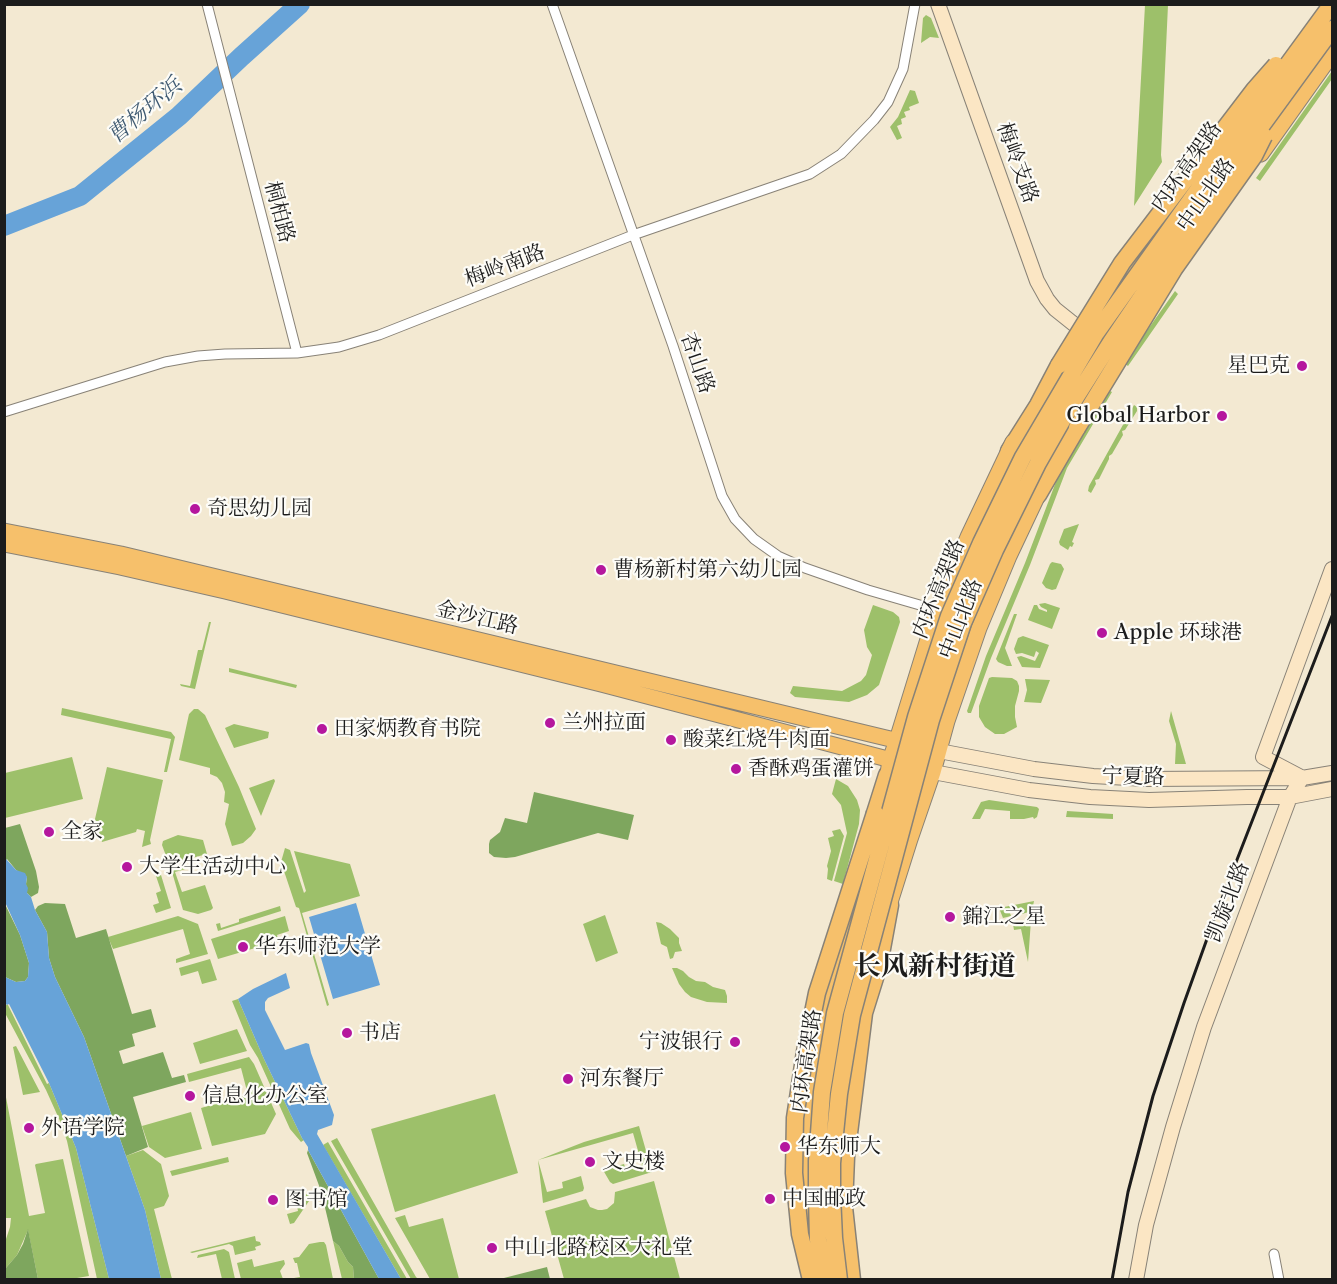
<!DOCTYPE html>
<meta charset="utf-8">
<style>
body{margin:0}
#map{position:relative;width:1337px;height:1284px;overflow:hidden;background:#f3e9d2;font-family:"Libre Caslon Text",serif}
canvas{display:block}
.frame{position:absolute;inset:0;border:6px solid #1c1c1c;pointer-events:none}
</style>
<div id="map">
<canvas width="1337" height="1284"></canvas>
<div class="frame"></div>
</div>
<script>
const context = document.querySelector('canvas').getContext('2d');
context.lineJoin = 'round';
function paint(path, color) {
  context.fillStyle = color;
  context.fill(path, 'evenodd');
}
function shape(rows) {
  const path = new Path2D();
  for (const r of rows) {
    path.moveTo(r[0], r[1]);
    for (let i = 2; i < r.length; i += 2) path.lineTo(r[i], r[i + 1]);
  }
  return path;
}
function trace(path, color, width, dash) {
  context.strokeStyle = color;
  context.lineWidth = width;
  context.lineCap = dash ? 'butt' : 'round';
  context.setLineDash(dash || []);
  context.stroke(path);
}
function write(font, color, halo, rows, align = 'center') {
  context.font = font + ' "Libre Caslon Text","Noto Serif SC",serif';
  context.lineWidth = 4.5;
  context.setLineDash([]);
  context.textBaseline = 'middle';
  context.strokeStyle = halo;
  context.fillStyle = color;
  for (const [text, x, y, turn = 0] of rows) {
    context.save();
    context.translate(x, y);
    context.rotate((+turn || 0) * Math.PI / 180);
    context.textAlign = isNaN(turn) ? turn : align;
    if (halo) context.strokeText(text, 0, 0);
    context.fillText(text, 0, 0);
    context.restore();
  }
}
const green = shape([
 [1145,5,1168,5,1161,155,1162,162,1134,206],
 [926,15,931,18,939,38,930,37,921,43,923,18],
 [1332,71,1332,79,1260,181,1256,178],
 [910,90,915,91,919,103,909,107,910,110,904,112,906,117,901,119,902,124,897,126,902,138,897,140,890,127,898,117],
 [1175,291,1178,294,1128,366,1124,363],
 [1108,390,1112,392,1067,468,1030,565,991,658,971,713,968,713,967,711,986,656,1025,563,1062,466],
 [1134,405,1137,407,1137,411,1125,430,1122,431,1123,435,1112,454,1109,456,1109,459,1099,479,1095,480,1096,484,1091,493,1088,491,1089,486],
 [1079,524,1072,542,1074,543,1072,547,1070,546,1068,550,1060,545,1059,542,1064,529],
 [1052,562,1061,564,1064,569,1056,589,1052,590,1046,588,1042,583,1050,564],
 [1045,603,1060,608,1052,629,1028,620,1034,605,1037,605,1039,609,1047,612,1047,610,1041,607,1039,604],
 [873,605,893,612,899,617,900,622,879,685,867,695,849,702,795,697,790,693,793,686,842,691,861,681,866,675,872,655,867,647,864,630],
 [1014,614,1017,614,1005,648,1012,666,1007,666,998,662,996,659],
 [209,622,211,622,195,689,181,686,180,684,190,686,198,650,202,650],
 [1023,636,1049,645,1040,668,1022,667,1017,657,1021,656,1035,661,1039,653,1036,651,1034,657,1022,653,1016,654,1014,649,1018,638],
 [229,668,297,685,296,688,229,672],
 [992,677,1012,678,1017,681,1019,686,1019,691,1015,706,1015,717,1017,727,1004,734,995,734,985,727,979,717,979,706,989,678],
 [1025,679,1050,680,1041,703,1024,702,1027,690],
 [62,708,171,732,175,737,167,772,164,772,171,739,61,715],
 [194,709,198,709,205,715,239,787,256,829,251,836,243,843,232,846,225,824,229,804,224,802,225,792,222,783,217,777,210,774,210,768,179,760,189,714],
 [1171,711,1186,764,1175,764,1176,744,1169,721],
 [234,724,269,732,268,738,234,748,225,728],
 [72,757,83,799,5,818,5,773],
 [107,767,163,780,150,840,151,844,142,847,145,831,137,829,136,832,102,842,95,819],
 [274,779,275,781,261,816,249,788],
 [836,779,848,786,857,800,860,810,859,824,843,884,834,881,847,833,841,805,832,794],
 [989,800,1037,807,1039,809,1037,817,1034,819,1033,817,1024,819,1010,819,1010,811,985,809,980,819,972,819,981,802],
 [1067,811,1113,814,1113,819,1066,817],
 [840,829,844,836,832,881,827,879,828,869,827,866,831,851,828,838,834,836,832,831],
 [178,835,203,840,207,854,169,864,162,845,163,841],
 [285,848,290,850,304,893,306,891,294,851,350,864,360,896,302,913,329,1005,327,1006,299,908,296,907,281,862],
 [189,866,189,868,175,872,182,892,205,885,213,908,211,910,198,914,183,910,172,872,174,870],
 [161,875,171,908,156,913,153,905,159,903,156,893,161,891,156,876],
 [1034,901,1032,911,1022,914,1021,910,1010,913,1011,916,1003,918,999,908],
 [280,906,281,911,218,931,216,924,220,923,221,928,239,922,239,919],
 [605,915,618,953,596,962,583,924],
 [178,916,198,924,208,954,176,963,176,959,190,954,183,929,113,949,108,937],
 [285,916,289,931,277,935,279,941,218,959,211,939],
 [1031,920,1028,962,1021,929,1014,930,1013,924],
 [656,922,661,923,670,929,679,938,679,943,682,951,675,952,673,958,670,959,667,947,661,944],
 [210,959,217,980,202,984,198,971,181,976,179,968],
 [672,968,677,968,683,971,689,977,696,981,705,982,713,987,725,990,727,996,727,1003,707,1002,691,997,685,992,679,984],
 [238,999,264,1059,302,1138,304,1140,301,1142,290,1129,258,1058,250,1045,232,1001],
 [4,1004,8,1005,47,1084,49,1083,76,1148,109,1279,97,1279,67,1141,60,1121,46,1090,5,1013],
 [237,1029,247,1051,200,1064,193,1043],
 [16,1046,40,1092,23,1095,13,1047],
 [249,1057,254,1064,276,1114,265,1134,212,1146,201,1108,248,1095,241,1068,189,1082,187,1074],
 [4,1087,29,1216,45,1213,35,1165,36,1164,63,1159,89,1276,71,1279,38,1279,28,1230,17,1255,5,1269,5,1242,10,1227,11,1218,5,1218],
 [495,1094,518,1173,395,1212,371,1129],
 [191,1112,202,1149,165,1158,149,1147,142,1126],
 [639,1126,652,1172,613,1184,610,1182,603,1170,624,1164,626,1170,642,1165,633,1133,538,1160,547,1192,563,1188,562,1182,581,1176,584,1188,583,1191,543,1203,538,1160,584,1142],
 [337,1138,416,1277,418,1279,411,1279,331,1141],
 [328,1142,407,1279,401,1279,323,1145],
 [143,1150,161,1164,169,1196,164,1206,154,1209,172,1279,161,1279,145,1210,126,1156],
 [228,1157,229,1162,172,1176,170,1171],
 [654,1181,680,1279,564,1279,545,1211,586,1199,590,1207,598,1210,602,1210,607,1209,614,1203,615,1192],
 [309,1194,309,1201,294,1223,290,1224,287,1214,298,1211,296,1201,303,1199,302,1195],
 [405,1215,409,1227,443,1218,459,1279,430,1279,395,1218],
 [255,1236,256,1241,260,1242,261,1245,255,1247,256,1250,235,1255,233,1246,229,1244,192,1253,190,1252],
 [333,1241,339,1246,348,1262,353,1267,354,1279,342,1279],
 [320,1242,324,1242,326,1245,333,1279,288,1279,300,1277,297,1263,295,1263,293,1258,299,1257,309,1244],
 [224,1249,229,1252,235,1279,222,1279,216,1254,197,1258,198,1255],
 [252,1259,254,1267,284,1260,285,1264,280,1271,283,1279,241,1279,237,1263]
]);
const forest = shape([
 [534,792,634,815,628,840,598,833,515,857,506,858,494,857,489,853,489,844,490,840,500,832,505,818,527,823],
 [20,824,36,871,39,887,38,893,31,897,27,893,26,884,27,877,16,870,7,859,5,862,5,828],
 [4,902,20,935,29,963,28,977,25,981,16,982,5,977],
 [45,903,65,904,76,938,106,929,132,1014,151,1009,156,1027,132,1034,135,1046,119,1051,123,1064,163,1052,172,1078,184,1075,186,1082,133,1097,148,1147,126,1156,84,1037,55,977,49,958,47,932,35,910,38,906],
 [308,1150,379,1279,354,1279,353,1267,348,1262,339,1246,333,1241,321,1191,307,1153],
 [28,1229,38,1279,5,1279,5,1269,17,1255,23,1244],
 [547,1267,550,1279,500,1279]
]);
const water = shape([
 [6,859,16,870,25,873,27,877,26,884,28,888,27,893,31,897,35,910,47,932,49,958,55,977,84,1037,145,1210,161,1279,109,1279,76,1148,49,1083,9,1004,7,1005,5,1003,5,977,16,982,25,981,28,977,29,963,20,935,5,902,4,862],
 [356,903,380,985,333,999,309,917],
 [286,973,290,988,268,998,265,1002,265,1010,285,1050,306,1043,309,1044,311,1053,334,1115,332,1125,318,1130,317,1134,401,1279,379,1279,308,1150,308,1147,302,1138,264,1059,238,999,253,989]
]);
const river = shape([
 [4,226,80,196,179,116,241,57,300,4]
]);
const street = shape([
 [207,4,297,353],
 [552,4,673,346,722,496,735,519,754,539,778,556,805,568,868,590,937,610],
 [4,412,165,362,198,356,225,354,297,353,339,347,379,335,633,235,810,174,841,154,874,120,888,102,903,69,915,4],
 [1274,1254,1279,1280]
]);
const secondary = shape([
 [938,4,1037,281,1047,299,1055,309,1075,325],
 [939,751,1034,769,1093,776,1146,779,1302,778,1332,773],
 [933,772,1029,790,1090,797,1149,800,1247,797,1290,797,1332,789],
 [1301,777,1263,757,1332,569],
 [1136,1280,1146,1225,1173,1127,1204,1027,1290,797,1302,778]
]);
const primary = shape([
 [1261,154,1332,54],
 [1096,319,1164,220],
 [4,531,121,554,907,743],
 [4,544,120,567,225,591,601,684,899,762],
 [886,787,890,760,897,740,937,610,968,537,1013,442],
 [886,915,910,839,933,772,947,721,979,628,1009,556,1043,484],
 [810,1119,806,1162,809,1231,813,1253],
 [796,1140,811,1104,821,1015,856,909]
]);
const highway = shape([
 [1009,451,1038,405,1059,365],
 [1038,495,1077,428],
 [875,813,887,775],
 [852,1280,844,1207,846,1157,864,1013,879,965,890,905]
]);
const rail = shape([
 [1112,1280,1128,1192,1153,1096,1184,1003,1217,911,1332,616]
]);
const highwayBridge = shape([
 [1059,365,1122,263,1254,90,1276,65],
 [1077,428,1174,269,1254,156,1264,136],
 [811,1280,800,1234,794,1173,795,1118,805,1052,817,993,875,813],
 [824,1280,818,1240,817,1195,817,1161,822,1092,835,1013,916,717,949,616,981,543,1023,457,1096,333,1267,93,1332,4],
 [839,1280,834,1238,832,1195,832,1163,839,1094,852,1015,931,720,963,623,995,550,1038,463,1071,405,1111,342,1189,227,1246,147,1332,29]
]);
const markers = [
 [1302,366,6,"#b5179e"],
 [1222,416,6,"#b5179e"],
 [195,509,6,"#b5179e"],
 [601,570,6,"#b5179e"],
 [1102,633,6,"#b5179e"],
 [550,723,6,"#b5179e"],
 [322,729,6,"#b5179e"],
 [671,740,6,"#b5179e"],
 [736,769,6,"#b5179e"],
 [49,832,6,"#b5179e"],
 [127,867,6,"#b5179e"],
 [950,917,6,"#b5179e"],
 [243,947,6,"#b5179e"],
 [347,1033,6,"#b5179e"],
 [735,1042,6,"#b5179e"],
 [568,1079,6,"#b5179e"],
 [190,1096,6,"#b5179e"],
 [29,1128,6,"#b5179e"],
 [785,1147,6,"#b5179e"],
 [590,1162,6,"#b5179e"],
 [770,1199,6,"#b5179e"],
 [273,1200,6,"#b5179e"],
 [492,1248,6,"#b5179e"]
];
const streetNames = [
 ["梅岭支路",1017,163,70],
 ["内环高架路",1187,167,-55],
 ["中山北路",1206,195,-55],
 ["桐柏路",279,212,75],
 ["梅岭南路",505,266,-21],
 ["杏山路",697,363,71],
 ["内环高架路",939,589,-68],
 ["金沙江路",477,618,13],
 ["中山北路",961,619,-69],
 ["宁夏路",1133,777,1],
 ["凯旋北路",1228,902,-69],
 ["内环高架路",807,1061,-82]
];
const poiNames = [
 ["星巴克",1290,366,"right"],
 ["Global Harbor",1210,416,"right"],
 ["奇思幼儿园",207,509],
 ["曹杨新村第六幼儿园",613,570],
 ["Apple 环球港",1114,633],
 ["兰州拉面",562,723],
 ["田家炳教育书院",334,729],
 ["酸菜红烧牛肉面",683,740],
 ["香酥鸡蛋灌饼",748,769],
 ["全家",61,832],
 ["大学生活动中心",139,867],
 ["錦江之星",962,917],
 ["华东师范大学",255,947],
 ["书店",359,1033],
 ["宁波银行",723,1042,"right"],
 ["河东餐厅",580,1079],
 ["信息化办公室",202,1096],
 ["外语学院",41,1128],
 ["华东师大",797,1147],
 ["文史楼",602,1162],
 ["中国邮政",782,1199],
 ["图书馆",285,1200],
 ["中山北路校区大礼堂",504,1248]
];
const waterNames = [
 ["曹杨环浜",145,111,-40]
];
const districtNames = [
 ["长风新村街道",935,967]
];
paint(green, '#9dc06a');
paint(forest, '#7ea65e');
paint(water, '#67a3d8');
trace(river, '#67a3d8', 20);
trace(street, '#888277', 11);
trace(secondary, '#888277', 16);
trace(primary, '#888277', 17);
trace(highway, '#888277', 19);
trace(street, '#fff', 9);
trace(secondary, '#fbe6c4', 14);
trace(primary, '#f6c06b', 15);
trace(highway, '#f6c06b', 16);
trace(rail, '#1c1c1c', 3);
trace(highwayBridge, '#888277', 19, []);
trace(highwayBridge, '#f6c06b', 16);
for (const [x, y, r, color] of markers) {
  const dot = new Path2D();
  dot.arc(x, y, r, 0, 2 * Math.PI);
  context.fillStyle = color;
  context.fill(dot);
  trace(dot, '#fdfcf7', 2);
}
write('21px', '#1c1c1c', '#fdfcf7', streetNames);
write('21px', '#1c1c1c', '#fdfcf7', poiNames, 'left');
write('italic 22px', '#3e5971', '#fdfcf7', waterNames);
write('bold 27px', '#1c1c1c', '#fdfcf7', districtNames);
</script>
